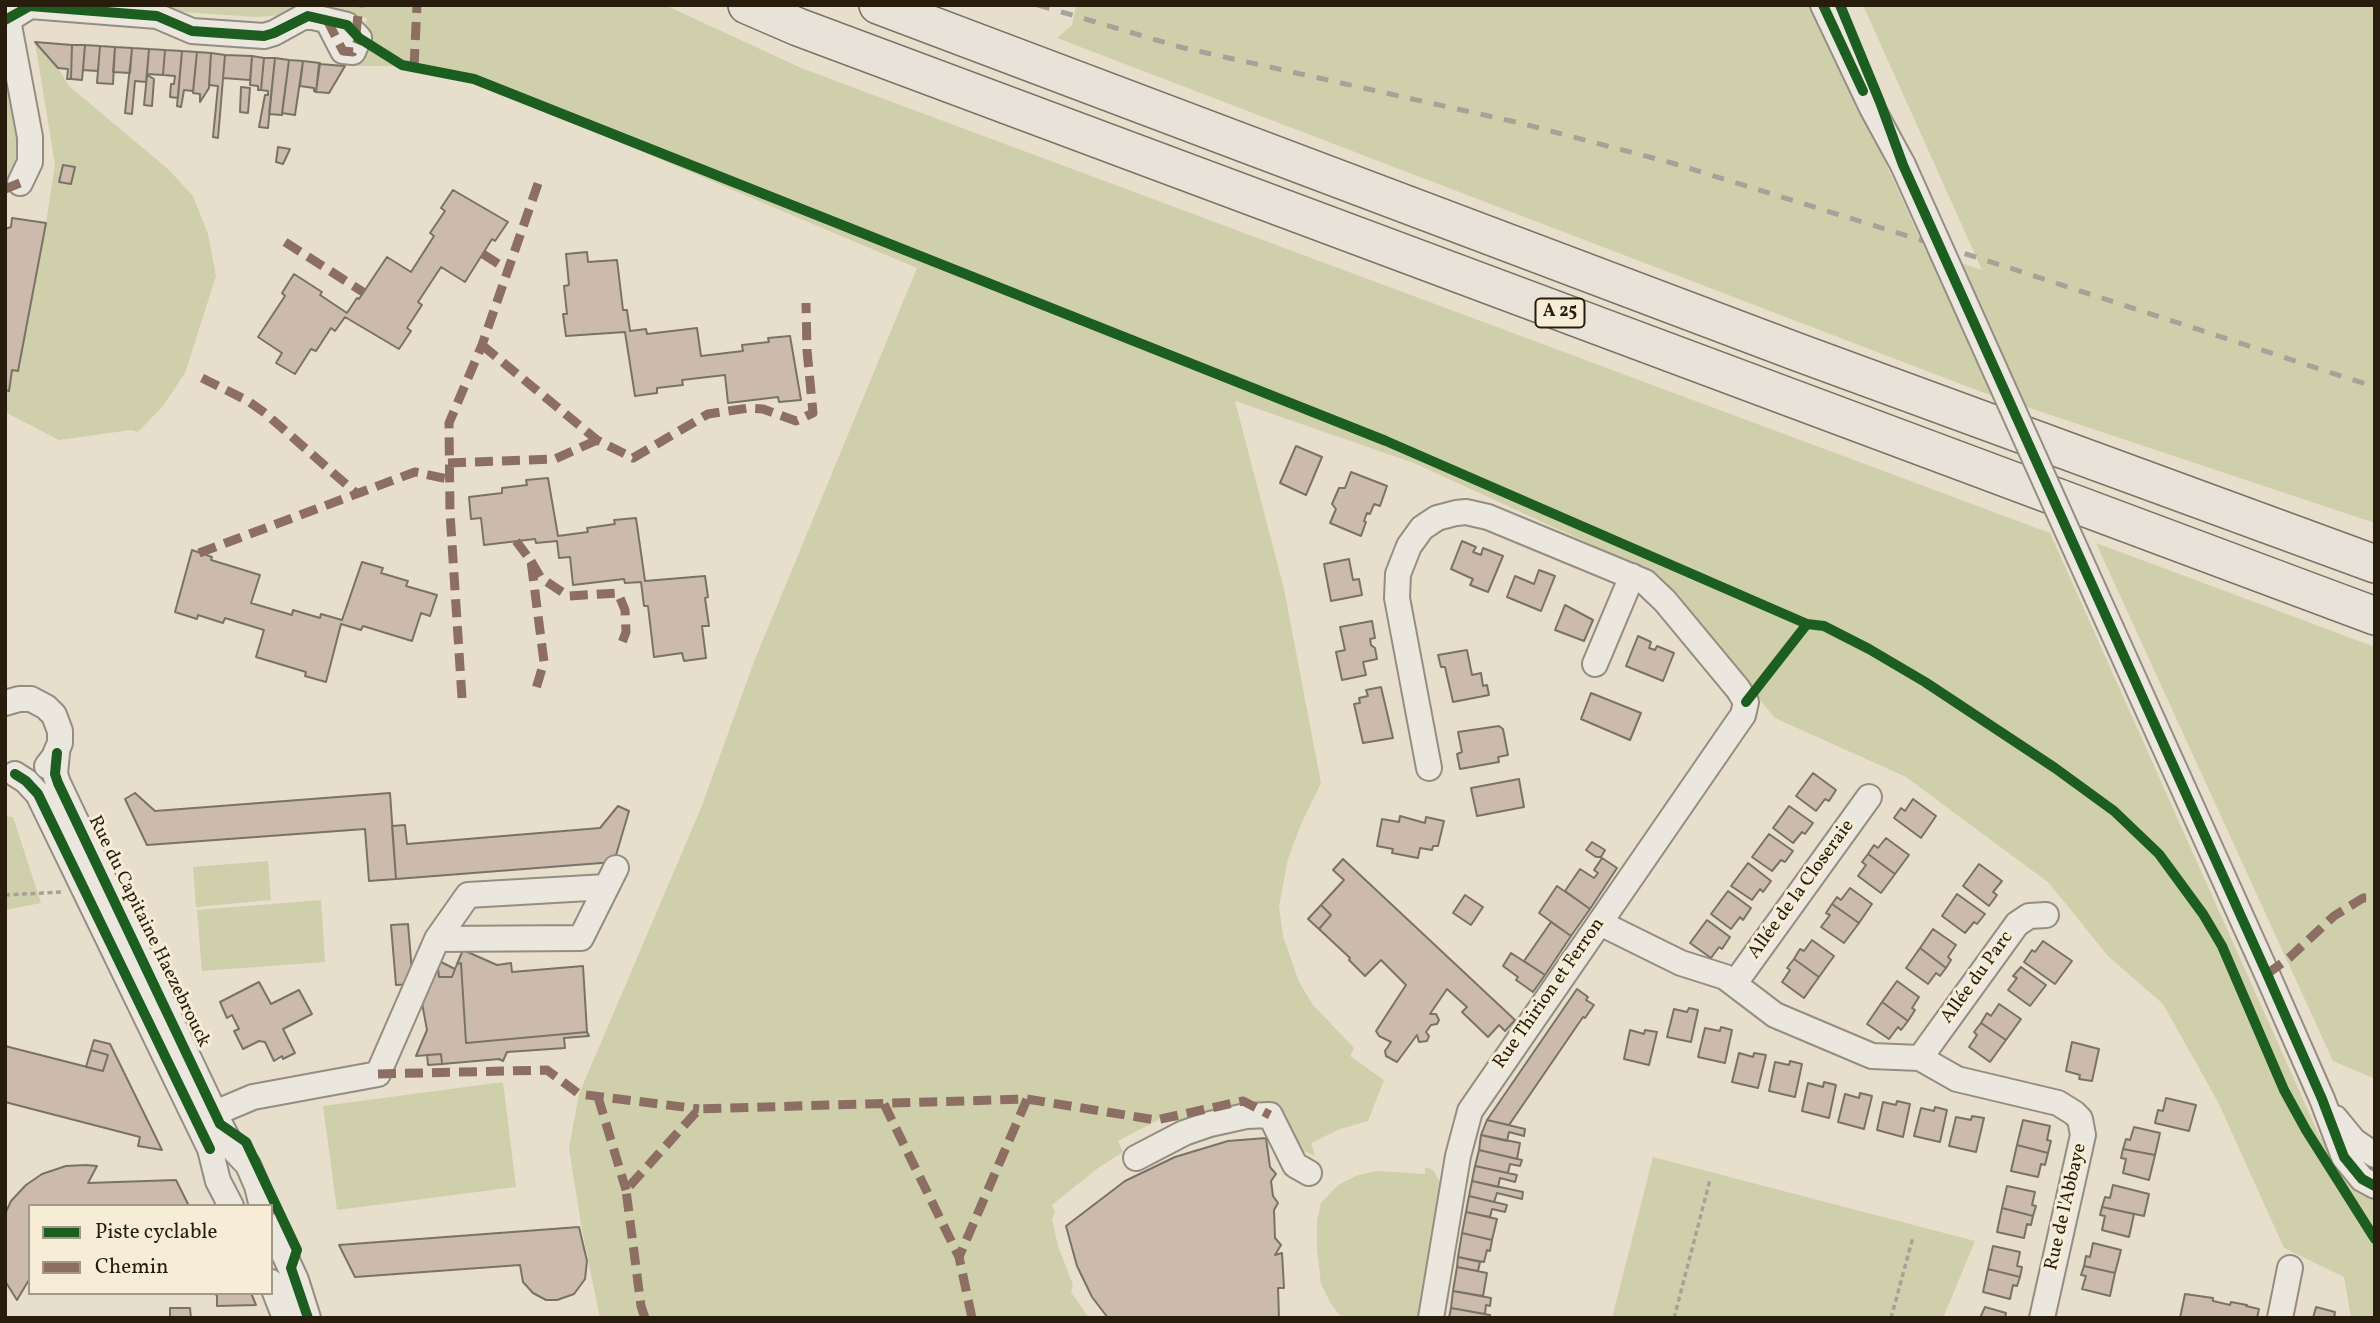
<!DOCTYPE html>
<meta charset="utf-8">
<style>
body{margin:0}
#map{position:relative;width:2380px;height:1323px;overflow:hidden;background:#e7decb;font-family:Vollkorn,serif}
canvas{display:block}
.frame{position:absolute;inset:0;border:7px solid #281c0d;pointer-events:none}
.legend{position:absolute;left:28px;top:1204px;width:245px;height:91px;box-sizing:border-box;background:#f7ecd6;border:2px solid #a49986;margin:0;padding:9px 12px;list-style:none;font-size:21px;color:#281c0d}
.legend li{display:flex;align-items:center;gap:14px;height:35px}
.legend b{width:35px;border:2px solid #a49986}
</style>
<div id="map">
<canvas width="2380" height="1323"></canvas>
<div class="frame"></div>
<ul class="legend">
<li><b style="height:9px;background:#1b5e20"></b>Piste cyclable</li>
<li><b style="height:9px;background:#8d6e63"></b>Chemin</li>
</ul>
</div>
<script>
const context = document.querySelector('canvas').getContext('2d');
context.lineJoin = 'round';
function paint(path, color) {
  context.fillStyle = color;
  context.fill(path, 'evenodd');
}
function shape(rows) {
  const path = new Path2D();
  for (const r of rows) {
    path.moveTo(r[0], r[1]);
    for (let i = 2; i < r.length; i += 2) path.lineTo(r[i], r[i + 1]);
  }
  return path;
}
function trace(path, color, width, dash) {
  context.strokeStyle = color;
  context.lineWidth = width;
  context.lineCap = dash ? 'butt' : 'round';
  context.setLineDash(dash || []);
  context.stroke(path);
}
function write(font, color, halo, rows, align = 'center') {
  context.font = font + ' Vollkorn,serif';
  context.lineWidth = 6;
  context.setLineDash([]);
  context.textBaseline = 'middle';
  context.strokeStyle = halo;
  context.fillStyle = color;
  for (const [text, x, y, turn = 0] of rows) {
    context.save();
    context.translate(x, y);
    context.rotate((+turn || 0) * Math.PI / 180);
    context.textAlign = isNaN(turn) ? turn : align;
    if (halo) context.strokeText(text, 0, 0);
    context.fillText(text, 0, 0);
    context.restore();
  }
}
const green = shape([
 [72,5,665,5,801,68,2050,533,2319,1135,2347,1177,2375,1200,2375,1318,2351,1318,2344,1277,2284,1248,2218,1102,2163,1004,2108,956,2049,883,1906,777,1775,718,1651,572,1414,463,1235,401,1284,589,1321,783,1301,824,1288,859,1279,906,1283,936,1299,982,1313,1005,1354,1048,1350,1056,1384,1080,1368,1121,1340,1129,1311,1143,1315,1156,1297,1148,1279,1104,1253,1107,1177,1124,1169,1114,1118,1141,1123,1152,1098,1168,1052,1205,1055,1212,1052,1219,1058,1246,1073,1285,1071,1292,1089,1318,600,1318,581,1225,569,1148,579,1094,701,808,755,659,917,268,473,80,403,66,353,66,367,18,310,8,283,15,256,17],
 [1076,5,1814,5,1926,252,1982,270,1863,5,2375,5,2375,523,1979,391,1057,38,1072,25],
 [5,31,22,154,13,178,5,182],
 [35,42,58,68,69,86,169,170,193,196,208,234,216,276,185,373,163,406,138,432,131,430,59,440,5,412,5,398,12,370,18,370,46,223,55,165],
 [2096,543,2375,647,2375,1079,2333,1061],
 [5,816,13,817,41,903,5,910],
 [268,861,271,900,196,907,193,867],
 [321,900,325,962,202,971,197,910],
 [503,1082,516,1187,337,1210,323,1106],
 [1653,1157,1975,1241,1943,1318,1612,1318],
 [1425,1167,1433,1170,1442,1186,1420,1318,1342,1318,1331,1304,1321,1284,1317,1248,1317,1220,1321,1203,1338,1185,1358,1175,1377,1171,1425,1174]
]);
const building = shape([
 [35,42,72,45,71,79,67,79,68,69,58,68,35,42],
 [72,45,85,45,82,80,71,79,72,45],
 [85,45,100,46,98,71,83,70,85,45],
 [100,46,115,47,113,84,97,83,100,46],
 [115,47,132,48,130,73,113,72,115,47],
 [132,48,149,49,146,82,135,81,132,114,125,113,132,48],
 [149,49,165,50,163,75,147,74,149,49],
 [165,50,182,51,178,98,170,97,171,84,174,84,175,76,163,75,165,50],
 [182,51,197,52,193,91,184,90,181,107,177,106,182,51],
 [197,52,211,53,209,88,200,102,200,94,193,93,197,52],
 [211,53,225,55,218,138,213,137,218,86,209,85,211,53],
 [225,55,252,56,250,80,223,78,225,55],
 [252,56,264,58,261,90,258,90,258,86,250,85,252,56],
 [264,58,275,58,268,128,259,127,265,95,268,95,268,91,261,90,264,58],
 [275,58,289,60,282,115,269,114,275,58],
 [289,60,303,61,295,115,282,113,289,60],
 [303,61,320,63,316,92,314,91,314,88,300,86,303,61],
 [319,64,345,66,329,93,316,92,319,64],
 [147,75,154,79,152,106,144,105,147,75],
 [241,87,250,88,248,113,240,112,241,87],
 [278,147,290,149,283,164,276,162,278,147],
 [63,165,75,167,71,184,59,182,63,165],
 [453,190,508,222,495,241,492,239,465,282,441,267,418,302,422,305,407,328,411,331,399,349,345,317,335,331,331,328,316,351,311,349,295,374,276,363,282,353,258,337,285,296,282,293,294,274,322,292,320,295,347,313,357,298,359,299,387,257,411,272,434,236,430,233,445,211,441,208,453,190],
 [12,218,46,223,18,371,12,370,9,391,5,390,5,229,11,227,12,218],
 [587,252,588,262,617,260,623,310,627,310,630,331,646,329,647,334,697,328,701,356,743,351,742,345,769,342,768,338,790,336,801,400,779,402,778,397,728,403,725,375,682,380,683,385,657,388,657,393,635,396,625,332,566,336,563,314,567,314,564,286,569,285,566,254,587,252],
 [1296,446,1322,457,1306,495,1280,483,1296,446],
 [1351,472,1387,486,1380,506,1374,504,1370,514,1367,513,1364,521,1366,522,1361,536,1330,523,1336,509,1332,504,1339,488,1345,488,1351,472],
 [548,478,558,536,588,532,587,528,615,524,614,520,636,518,645,581,705,576,708,597,705,598,709,626,702,626,706,658,684,661,682,653,654,657,648,606,644,606,641,582,625,583,624,579,573,585,570,557,559,558,557,541,536,543,535,539,484,545,481,518,471,519,469,497,502,493,502,488,527,485,526,480,548,478],
 [1462,541,1476,547,1473,552,1481,555,1483,548,1503,556,1488,592,1470,585,1473,579,1451,569,1462,541],
 [192,550,212,557,211,560,260,575,251,603,292,615,293,610,320,618,321,614,342,620,362,562,383,568,381,573,408,581,406,586,437,595,430,616,421,613,412,641,363,626,361,630,341,624,326,682,305,676,306,672,256,657,264,630,225,618,223,623,198,615,197,619,175,612,192,550],
 [1349,559,1353,580,1359,579,1362,595,1331,601,1324,564,1349,559],
 [1539,570,1555,576,1541,611,1507,597,1515,576,1534,584,1539,570],
 [1565,605,1593,620,1584,641,1555,630,1565,605],
 [1372,621,1375,638,1370,639,1371,645,1375,648,1377,659,1363,662,1366,675,1342,680,1336,652,1345,650,1340,627,1372,621],
 [1638,636,1651,642,1649,648,1655,650,1657,646,1674,653,1663,681,1626,666,1638,636],
 [1467,650,1472,675,1481,673,1483,686,1487,685,1489,695,1453,702,1445,667,1441,667,1438,655,1467,650],
 [1381,687,1393,738,1363,743,1354,704,1360,703,1359,698,1368,696,1366,690,1381,687],
 [1591,693,1641,713,1630,740,1581,719,1591,693],
 [1499,726,1503,729,1508,755,1498,757,1499,762,1460,769,1457,754,1462,752,1458,732,1499,726],
 [1813,773,1836,790,1829,801,1825,799,1816,811,1796,796,1813,773],
 [1519,779,1524,807,1477,816,1471,788,1519,779],
 [135,793,155,811,390,793,396,879,369,881,365,829,147,845,125,799,135,793],
 [1913,799,1936,816,1921,838,1894,818,1901,808,1905,811,1913,799],
 [618,806,629,811,614,862,396,879,392,826,405,825,407,844,600,828,618,806],
 [1789,806,1813,823,1805,834,1802,832,1793,843,1773,828,1789,806],
 [1400,816,1425,823,1426,817,1444,821,1438,846,1433,846,1432,850,1420,848,1418,858,1392,853,1393,849,1377,846,1382,819,1399,822,1400,816],
 [1769,834,1793,851,1785,862,1781,860,1772,871,1752,857,1769,834],
 [1886,838,1909,855,1895,874,1868,854,1874,845,1878,848,1886,838],
 [1592,842,1605,850,1601,857,1596,857,1586,850,1592,842],
 [1868,854,1895,874,1881,893,1858,876,1866,865,1862,862,1868,854],
 [1602,858,1617,868,1590,909,1565,891,1580,869,1594,878,1598,873,1594,870,1602,858],
 [1343,859,1515,1020,1505,1031,1499,1025,1488,1037,1462,1012,1467,1007,1447,989,1430,1014,1436,1014,1439,1020,1437,1024,1431,1025,1426,1032,1429,1036,1427,1041,1419,1042,1417,1035,1397,1062,1386,1056,1385,1051,1391,1042,1379,1036,1376,1031,1406,985,1381,960,1365,976,1349,960,1350,958,1319,929,1331,915,1321,905,1344,880,1333,870,1343,859],
 [1748,863,1771,881,1763,892,1760,889,1752,900,1731,886,1748,863],
 [1979,864,2002,881,1993,892,1997,895,1989,906,1963,886,1979,864],
 [1557,886,1590,909,1571,936,1539,913,1557,886],
 [1850,888,1872,904,1859,923,1832,904,1837,897,1841,900,1850,888],
 [1728,891,1751,908,1743,920,1740,917,1731,929,1711,914,1728,891],
 [1957,894,1985,914,1977,924,1974,922,1965,933,1942,916,1957,894],
 [1465,895,1483,907,1471,925,1453,913,1465,895],
 [1832,904,1859,923,1844,943,1821,927,1830,915,1826,913,1832,904],
 [1321,905,1331,915,1319,929,1308,919,1321,905],
 [1707,920,1730,937,1722,949,1719,947,1711,958,1690,943,1707,920],
 [1551,922,1571,936,1545,975,1524,961,1551,922],
 [408,924,413,984,396,985,391,925,408,924],
 [1933,929,1956,945,1948,957,1951,960,1946,968,1920,948,1933,929],
 [1812,940,1834,956,1819,977,1794,959,1800,949,1804,951,1812,940],
 [2043,941,2072,961,2055,984,2024,962,2032,950,2035,952,2043,941],
 [1920,948,1946,968,1940,976,1936,973,1928,984,1906,968,1920,948],
 [463,950,497,965,511,963,512,972,583,966,587,1032,466,1043,461,963,457,964,463,950],
 [1511,953,1545,975,1533,992,1516,980,1518,977,1503,966,1511,953],
 [1794,959,1819,977,1804,998,1782,982,1790,970,1787,968,1794,959],
 [437,960,439,977,452,977,457,964,461,963,466,1043,587,1032,589,1036,564,1038,565,1048,507,1052,503,1061,499,1059,442,1064,441,1054,416,1056,427,1030,422,1003,437,960],
 [437,960,455,969,452,977,439,977,437,960],
 [2021,967,2046,985,2030,1006,2008,990,2017,978,2013,976,2021,967],
 [1897,981,1919,997,1912,1008,1915,1010,1908,1021,1882,1002,1897,981],
 [259,982,271,1004,299,990,312,1014,283,1029,295,1053,283,1059,282,1056,274,1061,265,1042,259,1041,243,1049,234,1031,239,1029,232,1015,227,1018,220,1002,259,982],
 [1577,989,1588,997,1586,1000,1594,1005,1585,1018,1583,1017,1509,1125,1487,1120,1577,989],
 [1882,1002,1908,1021,1901,1030,1898,1027,1889,1039,1867,1024,1882,1002],
 [1999,1004,2021,1019,2006,1040,1981,1023,1987,1013,1991,1016,1999,1004],
 [1689,1008,1698,1010,1691,1042,1667,1037,1674,1009,1687,1012,1689,1008],
 [1981,1023,2006,1040,1990,1062,1969,1047,1977,1035,1974,1032,1981,1023],
 [1721,1027,1732,1030,1725,1063,1698,1057,1705,1028,1720,1031,1721,1027],
 [1630,1030,1644,1034,1645,1030,1657,1032,1649,1065,1624,1059,1630,1030],
 [94,1040,110,1044,162,1150,138,1146,140,1137,5,1102,5,1046,103,1071,108,1055,91,1050,94,1040],
 [2072,1042,2099,1049,2092,1081,2079,1079,2080,1075,2066,1071,2072,1042],
 [91,1050,108,1055,103,1071,86,1067,91,1050],
 [1739,1053,1753,1057,1754,1053,1766,1055,1758,1088,1732,1082,1739,1053],
 [441,1054,442,1064,428,1065,427,1055,441,1054],
 [1790,1061,1802,1064,1795,1097,1769,1091,1775,1062,1789,1065,1790,1061],
 [1824,1082,1836,1085,1829,1118,1802,1111,1808,1083,1823,1087,1824,1082],
 [1860,1093,1872,1096,1864,1129,1838,1122,1845,1094,1859,1098,1860,1093],
 [2166,1098,2196,1105,2189,1131,2155,1123,2158,1110,2163,1111,2166,1098],
 [1897,1101,1910,1104,1903,1137,1877,1130,1883,1102,1896,1105,1897,1101],
 [1935,1107,1947,1110,1940,1142,1914,1136,1921,1108,1934,1111,1935,1107],
 [1972,1116,1984,1118,1976,1152,1949,1146,1956,1117,1971,1120,1972,1116],
 [1487,1120,1525,1129,1524,1136,1509,1132,1507,1141,1481,1135,1487,1120],
 [2023,1120,2050,1126,2047,1140,2051,1141,2048,1153,2017,1145,2023,1120],
 [2134,1127,2160,1133,2155,1155,2123,1149,2126,1139,2130,1140,2134,1127],
 [1481,1135,1520,1143,1517,1159,1479,1150,1481,1135],
 [1266,1138,1270,1167,1276,1174,1271,1181,1273,1196,1278,1203,1274,1210,1275,1238,1281,1245,1275,1255,1282,1253,1284,1288,1278,1288,1279,1318,1108,1318,1092,1297,1077,1266,1066,1226,1125,1181,1175,1157,1228,1141,1266,1138],
 [2017,1145,2048,1153,2045,1165,2041,1164,2038,1177,2011,1171,2017,1145],
 [2123,1149,2155,1155,2149,1180,2123,1173,2126,1159,2121,1158,2123,1149],
 [1479,1150,1522,1160,1520,1166,1510,1164,1508,1173,1475,1166,1479,1150],
 [85,1165,97,1166,88,1183,176,1180,189,1206,30,1206,30,1278,17,1300,5,1281,5,1214,11,1201,26,1185,42,1174,66,1166,85,1165],
 [1475,1166,1517,1175,1515,1182,1500,1178,1498,1187,1472,1181,1475,1166],
 [1472,1181,1523,1192,1522,1199,1497,1193,1494,1202,1469,1196,1472,1181],
 [2113,1185,2149,1194,2144,1216,2102,1207,2105,1197,2110,1198,2113,1185],
 [2007,1186,2035,1192,2032,1205,2036,1206,2033,1216,2002,1208,2007,1186],
 [1469,1196,1507,1205,1505,1212,1492,1209,1490,1217,1466,1212,1469,1196],
 [2102,1207,2134,1214,2129,1237,2102,1230,2105,1216,2100,1215,2102,1207],
 [2002,1208,2033,1216,2031,1225,2027,1224,2024,1238,1997,1232,2002,1208],
 [1466,1212,1497,1219,1492,1240,1462,1233,1466,1212],
 [579,1227,587,1261,585,1279,574,1294,557,1300,546,1300,533,1293,523,1282,520,1265,355,1277,339,1245,579,1227],
 [1462,1233,1492,1240,1490,1251,1487,1250,1484,1262,1458,1257,1462,1233],
 [2093,1243,2121,1250,2115,1273,2084,1266,2086,1256,2090,1257,2093,1243],
 [1993,1246,2020,1252,2017,1266,2022,1267,2020,1277,1988,1269,1993,1246],
 [1458,1257,1480,1262,1478,1271,1457,1267,1458,1257],
 [2084,1266,2115,1273,2110,1296,2082,1289,2086,1276,2081,1275,2084,1266],
 [1457,1267,1487,1273,1483,1296,1453,1291,1457,1267],
 [1988,1269,2020,1277,2017,1286,2013,1285,2010,1299,1983,1292,1988,1269],
 [1453,1291,1491,1298,1490,1306,1486,1305,1485,1314,1451,1308,1453,1291],
 [212,1293,251,1293,256,1305,217,1306,217,1295,212,1293],
 [2185,1294,2213,1298,2213,1301,2230,1305,2231,1302,2247,1305,2246,1306,2259,1309,2257,1318,2180,1318,2185,1294],
 [1985,1307,2006,1313,2005,1318,1980,1318,1985,1307],
 [2316,1307,2335,1312,2334,1318,2313,1318,2316,1307],
 [170,1308,190,1308,191,1318,170,1318,170,1308],
 [1451,1308,1490,1315,1490,1318,1449,1318,1451,1308]
]);
const path = shape([
 [5,895,63,892],
 [1674,1318,1710,1180],
 [1891,1318,1913,1237]
]);
const minor = shape([
 [1823,5,1872,108,1903,165],
 [8,20,30,6,157,16,192,31,264,36,274,33,303,17,313,17,347,25,359,38,353,52,343,51,327,20],
 [8,20,30,137,30,162,20,183],
 [2097,597,2267,974,2322,1099,2344,1157,2362,1179,2375,1186],
 [1595,664,1632,576],
 [5,703,19,699,31,699,46,707,54,715,60,731,60,743,54,757,47,766],
 [57,753,55,774,58,783,220,1124,233,1149,248,1165,257,1186,262,1206],
 [1429,768,1397,598,1398,574,1409,546,1422,528,1437,518,1456,513,1466,512,1488,517,1645,582,1665,601,1738,689,1746,702,1743,715,1736,725,1470,1111,1458,1156,1431,1318],
 [15,774,26,781,38,794,210,1149,218,1181,231,1206],
 [606,887,468,895,437,939,581,938,616,868],
 [1600,923,1681,963,1725,977,1775,1015,1872,1056,1920,1058,1957,1079,2058,1103,2074,1113,2080,1119,2083,1135,2042,1318],
 [1735,983,1869,797],
 [1920,1058,2017,924,2029,916,2046,915],
 [215,1113,253,1097,378,1074,437,939],
 [2335,1118,2354,1141,2375,1155],
 [1136,1158,1184,1133,1210,1124,1246,1116,1270,1115,1295,1165,1309,1173],
 [271,1226,296,1280,308,1318],
 [271,1282,285,1318],
 [2280,1318,2290,1268]
]);
const highway = shape([
 [747,5,798,27,2375,616],
 [878,5,1800,353,2375,564]
]);
const rail = shape([
 [1038,5,1180,47,1520,123,1672,163,1982,259,2375,387]
]);
const minorBridge = shape([
 [1903,165,2097,597]
]);
const quiet = shape([
 [327,20,343,51,353,52,359,38],
 [356,34,359,5],
 [414,67,417,5],
 [5,189,20,183],
 [285,242,363,292],
 [483,254,508,270],
 [482,345,597,440,633,458,708,414,749,408,763,409,796,421,813,413,807,350,806,303],
 [202,378,248,401,265,413,356,493],
 [448,463,555,459,597,440],
 [516,541,531,561,544,662,535,692],
 [199,553,415,472,448,479],
 [531,561,541,578,568,596,618,593,625,610,626,632,620,648],
 [462,698,450,513,449,423,482,345,540,178],
 [2267,974,2289,958,2334,916,2363,898,2375,898],
 [378,1074,547,1070,579,1094,699,1109],
 [598,1097,626,1190],
 [1027,1099,1156,1120,1243,1101,1270,1115],
 [884,1104,959,1257],
 [645,1318,641,1306,626,1190,699,1109,1027,1099,959,1257,972,1318]
]);
const cycleway = shape([
 [1823,5,1863,91],
 [1840,5,1880,102,1903,165,2267,974,2322,1099,2344,1157,2362,1179,2375,1186],
 [5,20,30,6,157,16,192,31,264,36,274,33,308,16,347,25,359,38,402,65,474,79,1386,441,1807,624,1824,626,1869,649,1925,682,2055,768,2114,811,2159,854,2203,914,2222,946,2284,1090,2306,1130,2375,1239],
 [1746,702,1807,624],
 [57,753,55,774,58,783,220,1124,246,1142,297,1250,291,1268,308,1318],
 [15,774,26,781,38,794,210,1149]
]);
const shields = [
 [1560,313,49]
];
const shieldNames = [
 ["A 25",1560,313]
];
const streetNames = [
 ["Allée de la Closeraie",1802,890,-54],
 ["Rue du Capitaine Haezebrouck",148,932,64],
 ["Allée du Parc",1978,978,-54],
 ["Rue Thirion et Ferron",1550,994,-55],
 ["Rue de l'Abbaye",2067,1207,-77]
];
paint(green, '#d0cfab');
paint(building, '#ccbbad');
trace(building, '#797367', 2);
trace(minor, '#948d81', 28);
trace(highway, '#797367', 40);
trace(path, '#a6a199', 3.5, [5, 3.5]);
trace(minor, '#ebe6de', 24);
trace(highway, '#e8e2d8', 37);
trace(rail, '#a6a199', 5, [12, 12]);
trace(minorBridge, '#948d81', 28, []);
trace(minorBridge, '#ebe6de', 24);
trace(quiet, '#8d6e63', 9, [18, 9]);
trace(cycleway, '#1b5e20', 10);
for (const [x, y, w] of shields) {
  const box = new Path2D();
  box.roundRect(x - w / 2, y - 14.5, w, 29, 5);
  context.fillStyle = '#f7ecd6';
  context.fill(box);
  trace(box, '#281c0d', 2);
}
write('bold 18px', '#281c0d', null, shieldNames);
write('19px', '#281c0d', '#f7ecd6', streetNames);
</script>
